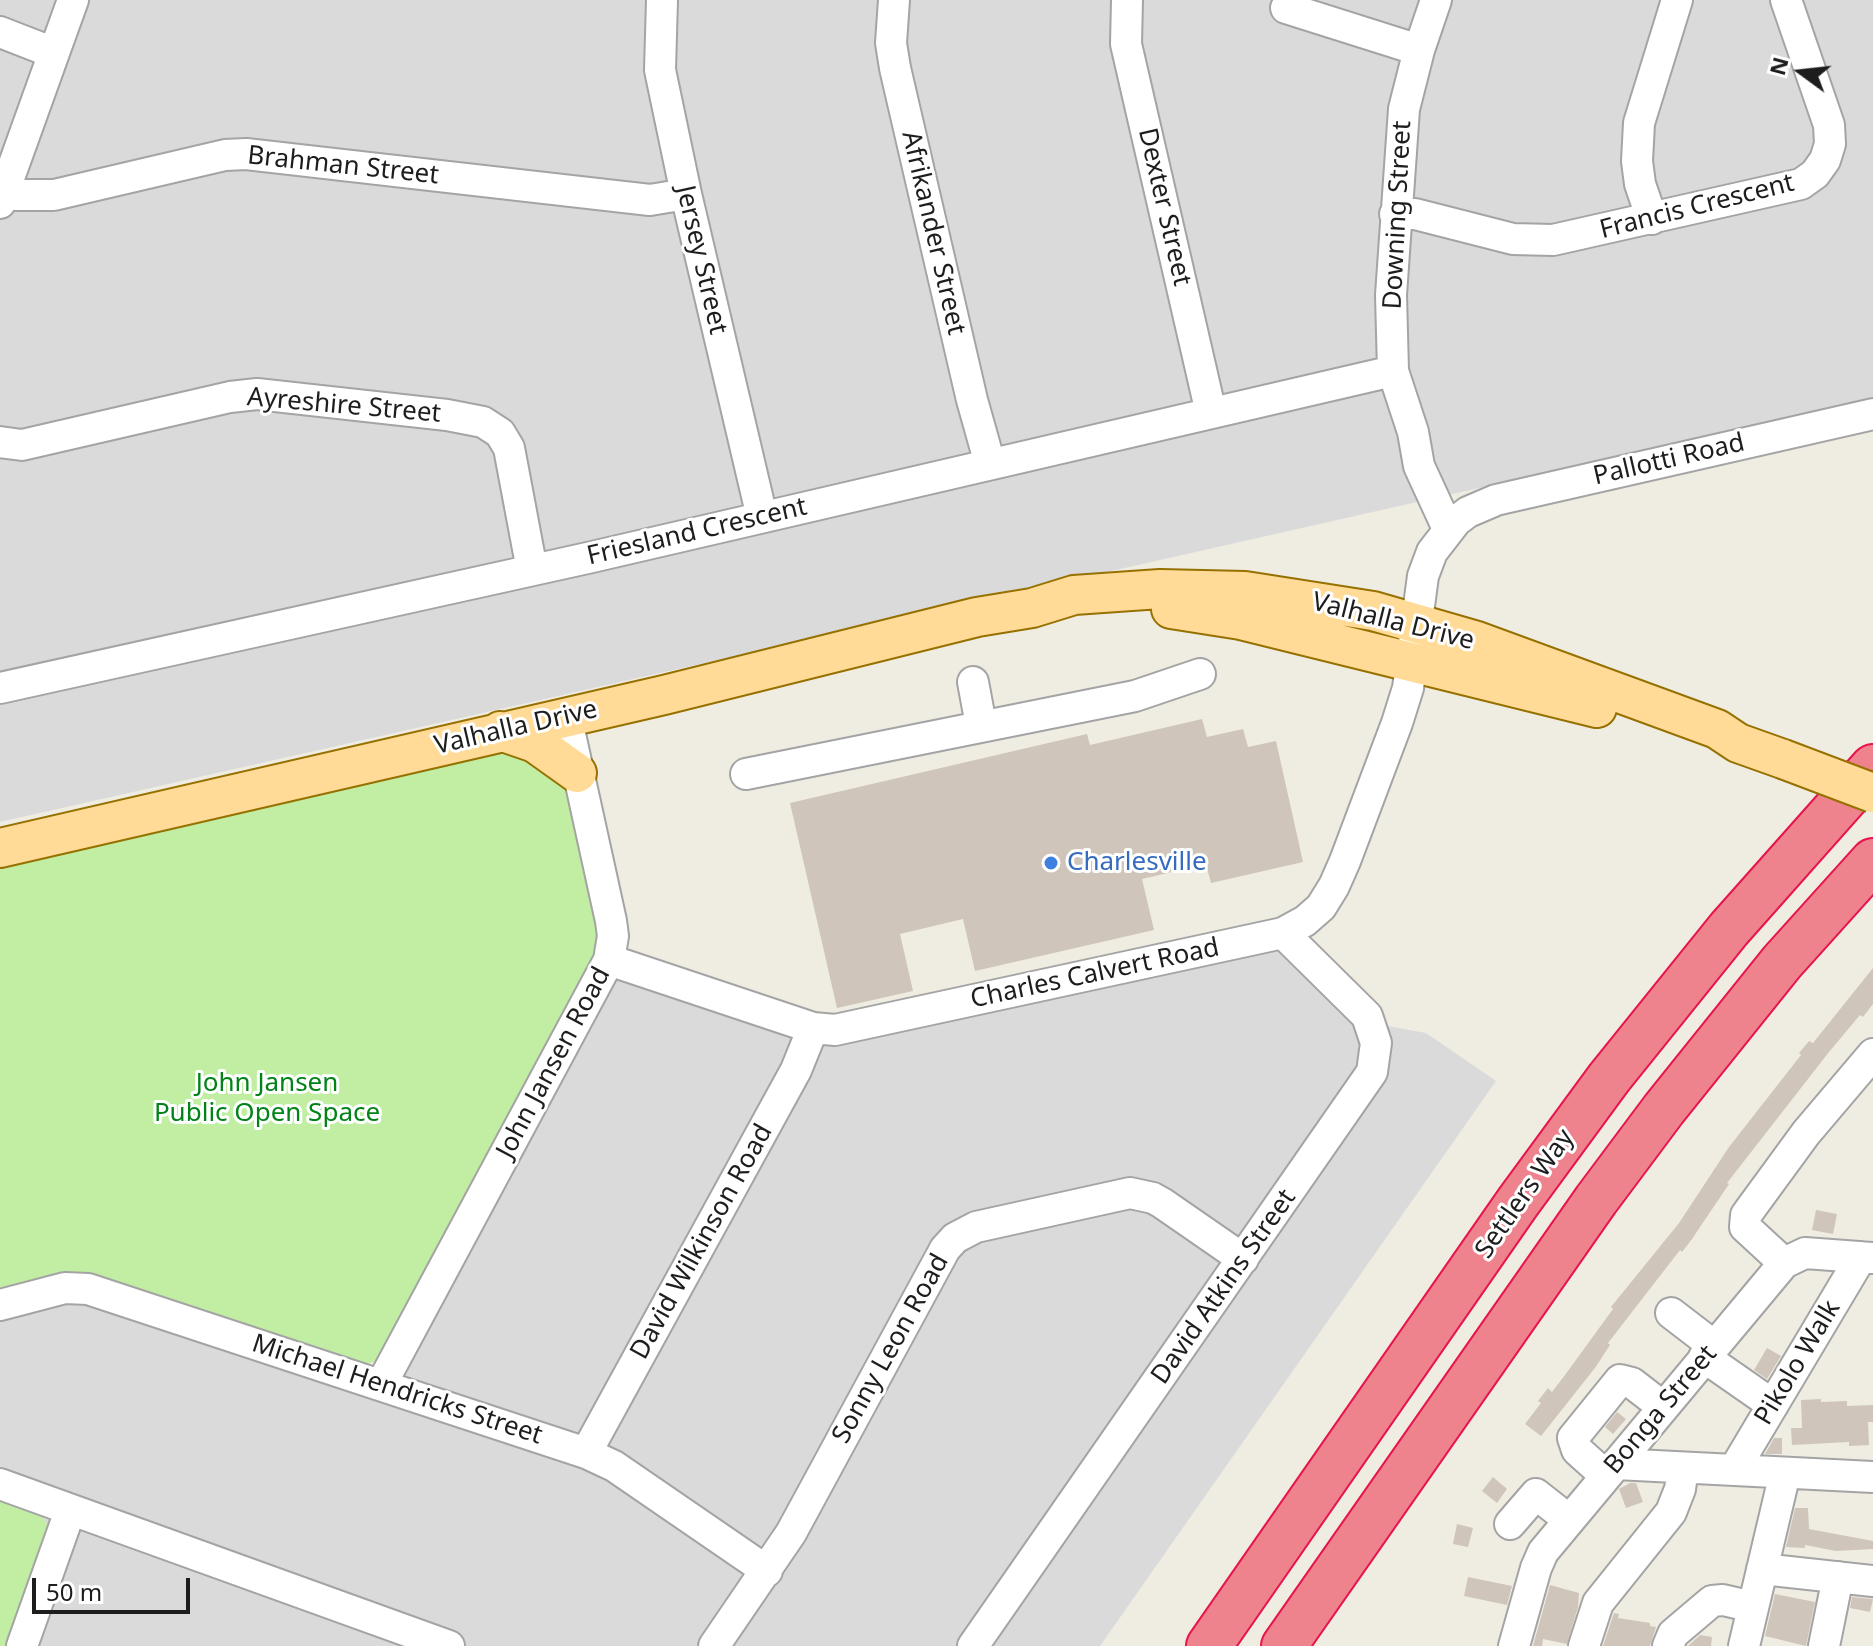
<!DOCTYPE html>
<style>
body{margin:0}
#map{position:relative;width:1873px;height:1646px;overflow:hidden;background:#efece2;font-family:"Noto Sans",sans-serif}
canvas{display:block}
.north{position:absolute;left:1761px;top:32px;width:80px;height:80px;-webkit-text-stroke:6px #fff;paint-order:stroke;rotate:285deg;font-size:22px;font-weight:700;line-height:32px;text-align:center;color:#1d1d1d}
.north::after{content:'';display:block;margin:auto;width:28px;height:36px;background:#1d1d1d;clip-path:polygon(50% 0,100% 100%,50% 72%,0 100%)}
.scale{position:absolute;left:32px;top:1578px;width:158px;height:36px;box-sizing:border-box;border:4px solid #1d1d1d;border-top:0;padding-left:10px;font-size:24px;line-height:28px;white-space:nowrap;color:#1d1d1d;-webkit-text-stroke:6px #fff;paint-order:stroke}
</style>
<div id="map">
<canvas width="1873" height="1646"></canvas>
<div class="north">N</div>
<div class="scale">50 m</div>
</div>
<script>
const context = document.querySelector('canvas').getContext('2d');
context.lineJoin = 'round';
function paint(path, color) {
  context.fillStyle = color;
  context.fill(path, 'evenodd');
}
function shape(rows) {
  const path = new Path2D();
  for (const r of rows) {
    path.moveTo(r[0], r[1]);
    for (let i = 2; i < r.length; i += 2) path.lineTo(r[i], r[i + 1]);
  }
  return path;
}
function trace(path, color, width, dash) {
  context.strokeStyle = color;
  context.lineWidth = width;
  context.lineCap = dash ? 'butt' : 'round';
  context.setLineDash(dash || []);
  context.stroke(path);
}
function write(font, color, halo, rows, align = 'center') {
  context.font = font + ' "Noto Sans",sans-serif';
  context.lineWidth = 6;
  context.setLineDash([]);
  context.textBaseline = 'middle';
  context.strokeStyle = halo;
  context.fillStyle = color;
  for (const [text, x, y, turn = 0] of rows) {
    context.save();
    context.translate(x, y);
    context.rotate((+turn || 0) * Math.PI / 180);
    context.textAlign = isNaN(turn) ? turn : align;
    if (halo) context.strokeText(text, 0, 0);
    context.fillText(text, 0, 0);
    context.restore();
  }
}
const residential = shape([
 [0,0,1873,0,1873,399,0,822],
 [1286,933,1371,1023,1426,1033,1496,1081,1100,1646,0,1646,0,1306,74,1289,382,1387,609,961,811,1030]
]);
const grass = shape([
 [505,752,519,753,560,779,565,788,597,925,597,951,383,1356,376,1361,361,1366,88,1278,0,1295,0,868],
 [0,1495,40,1513,49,1528,13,1646,0,1646]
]);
const building = shape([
 [1202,719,1207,737,1243,729,1248,747,1276,741,1303,862,1211,883,1206,864,1142,879,1154,930,975,971,963,919,900,934,913,991,837,1008,790,803,1087,734,1090,745],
 [1873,968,1873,1004,1863,1017,1860,1015,1829,1052,1727,1183,1729,1184,1692,1239,1682,1252,1680,1250,1608,1343,1610,1345,1595,1368,1541,1436,1525,1424,1541,1403,1538,1401,1548,1388,1552,1392,1565,1375,1613,1309,1611,1307,1679,1223,1729,1147,1801,1055,1799,1053,1809,1041,1813,1043],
 [1816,1210,1837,1214,1833,1234,1812,1230],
 [1767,1348,1781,1356,1767,1379,1754,1370],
 [1821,1399,1821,1402,1847,1401,1847,1406,1873,1405,1873,1422,1868,1422,1869,1445,1849,1446,1849,1442,1792,1445,1791,1428,1802,1428,1801,1400],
 [1617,1412,1626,1419,1613,1434,1605,1427],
 [1774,1438,1782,1438,1782,1454,1765,1454],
 [1493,1477,1507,1489,1497,1503,1482,1491],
 [1630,1483,1636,1483,1643,1502,1626,1508,1619,1489],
 [1795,1508,1808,1508,1809,1529,1873,1541,1873,1549,1836,1551,1805,1545,1805,1548,1786,1547],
 [1457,1524,1473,1528,1468,1547,1453,1544],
 [1468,1577,1512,1586,1507,1605,1464,1596],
 [1550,1585,1579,1593,1578,1607,1567,1644,1543,1639,1542,1646,1533,1646],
 [1775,1594,1815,1602,1806,1646,1765,1636],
 [1852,1597,1873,1599,1870,1612,1850,1608],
 [1614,1613,1619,1614,1618,1618,1650,1623,1650,1626,1656,1627,1650,1646,1603,1646],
 [1700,1635,1712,1637,1711,1646,1688,1646]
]);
const minor = shape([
 [662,0,660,70,686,194,762,517],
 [894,0,891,43,895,68,972,400,990,464],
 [1127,0,1126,44,1211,413],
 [1436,0,1419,50,1404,109,1391,295,1393,371,1413,432,1419,466,1448,529],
 [1286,8,1419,50],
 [0,32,54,53],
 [3,195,54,195,225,155,246,154,650,200,686,194],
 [0,203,73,0],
 [1395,214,1415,214,1513,239,1553,240,1801,184,1815,174,1825,160,1830,144,1829,125,1786,0],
 [1652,219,1640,184,1637,161,1639,123,1677,0],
 [0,442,22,445,230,397,257,394,447,415,483,422,500,433,509,448,532,570],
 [973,682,981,725],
 [0,688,592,557,1393,371],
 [746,774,1135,696,1200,674],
 [609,960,813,1028,835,1030,1283,933,1305,921,1321,907,1334,886,1345,861,1397,723,1408,688,1423,576,1432,552,1456,521,1468,512,1496,500,1873,414],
 [1784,1263,1745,1227,1746,1215,1806,1133,1873,1054],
 [0,1305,65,1288,88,1289,586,1453,614,1466,767,1571],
 [1671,1313,1714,1346],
 [1704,1357,1773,1405],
 [381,1385,609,960,613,936,611,921,566,716],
 [586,1453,796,1070,813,1028],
 [1616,1464,1873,1477],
 [1734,1470,1861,1257],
 [1606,1476,1577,1450,1573,1438,1620,1380,1632,1383,1663,1407],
 [0,1484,449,1646],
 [1510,1524,1536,1494,1569,1520],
 [1762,1569,1873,1581],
 [22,1646,70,1511],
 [714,1646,791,1533,945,1249,955,1238,976,1227,1130,1193,1153,1198,1162,1203,1243,1259],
 [973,1646,1372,1072,1376,1043,1367,1016,1283,933],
 [1514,1646,1536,1568,1543,1552,1784,1263,1805,1253,1873,1258],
 [1584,1646,1598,1603,1671,1512,1680,1489,1683,1468],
 [1668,1646,1673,1634,1712,1601,1723,1600,1753,1607],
 [1744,1646,1785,1473],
 [1824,1646,1838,1577]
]);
const major = shape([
 [1171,609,1241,620,1597,708],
 [500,731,535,743,577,773],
 [0,848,664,695,977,617,1032,608,1074,595,1160,589,1245,591,1373,611,1477,641,1717,729,1738,743,1783,759]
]);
const highway = shape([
 [1209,1646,1518,1202,1609,1078,1729,929,1873,767],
 [1284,1646,1596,1200,1664,1109,1782,962,1873,861]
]);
const majorBridge = shape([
 [1783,759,1873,793]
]);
const markers = [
 [1051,863,8,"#3f7fe0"]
];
const streetNames = [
 ["Brahman Street",343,166,6],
 ["Dexter Street",1164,207,77],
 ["Francis Crescent",1697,207,-14],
 ["Downing Street",1398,215,-87],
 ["Afrikander Street",933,233,77],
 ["Jersey Street",701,260,77],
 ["Ayreshire Street",344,406,5],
 ["Pallotti Road",1669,460,-13],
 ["Friesland Crescent",697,532,-13],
 ["Valhalla Drive",1393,622,14],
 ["Valhalla Drive",516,728,-13],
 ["Charles Calvert Road",1095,974,-12],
 ["John Jansen Road",554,1063,-62],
 ["Settlers Way",1525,1194,-55],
 ["David Wilkinson Road",702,1242,-61],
 ["David Atkins Street",1224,1287,-55],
 ["Sonny Leon Road",891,1349,-61],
 ["Pikolo Walk",1798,1363,-59],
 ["Michael Hendricks Street",397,1390,18],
 ["Bonga Street",1661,1410,-50]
];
const shopNames = [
 ["Charlesville",1067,863]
];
const parkNames = [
 ["John Jansen",267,1084],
 ["Public Open Space",267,1114]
];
paint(residential, '#dbdada');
paint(grass, '#c1eea3');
paint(building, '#cfc5ba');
trace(minor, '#a4a4a4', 34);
trace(major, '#967100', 42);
trace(highway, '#e6154b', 48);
trace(minor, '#fff', 30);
trace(major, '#ffdb97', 38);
trace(highway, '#ee828d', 44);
trace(majorBridge, '#967100', 42, []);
trace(majorBridge, '#ffdb97', 38);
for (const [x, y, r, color] of markers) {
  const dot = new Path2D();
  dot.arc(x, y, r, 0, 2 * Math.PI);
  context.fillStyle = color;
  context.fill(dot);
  trace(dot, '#fff', 3);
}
write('26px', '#1d1d1d', '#fff', streetNames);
write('26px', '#366cbe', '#fff', shopNames, 'left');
write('26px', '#028318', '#fff', parkNames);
</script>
